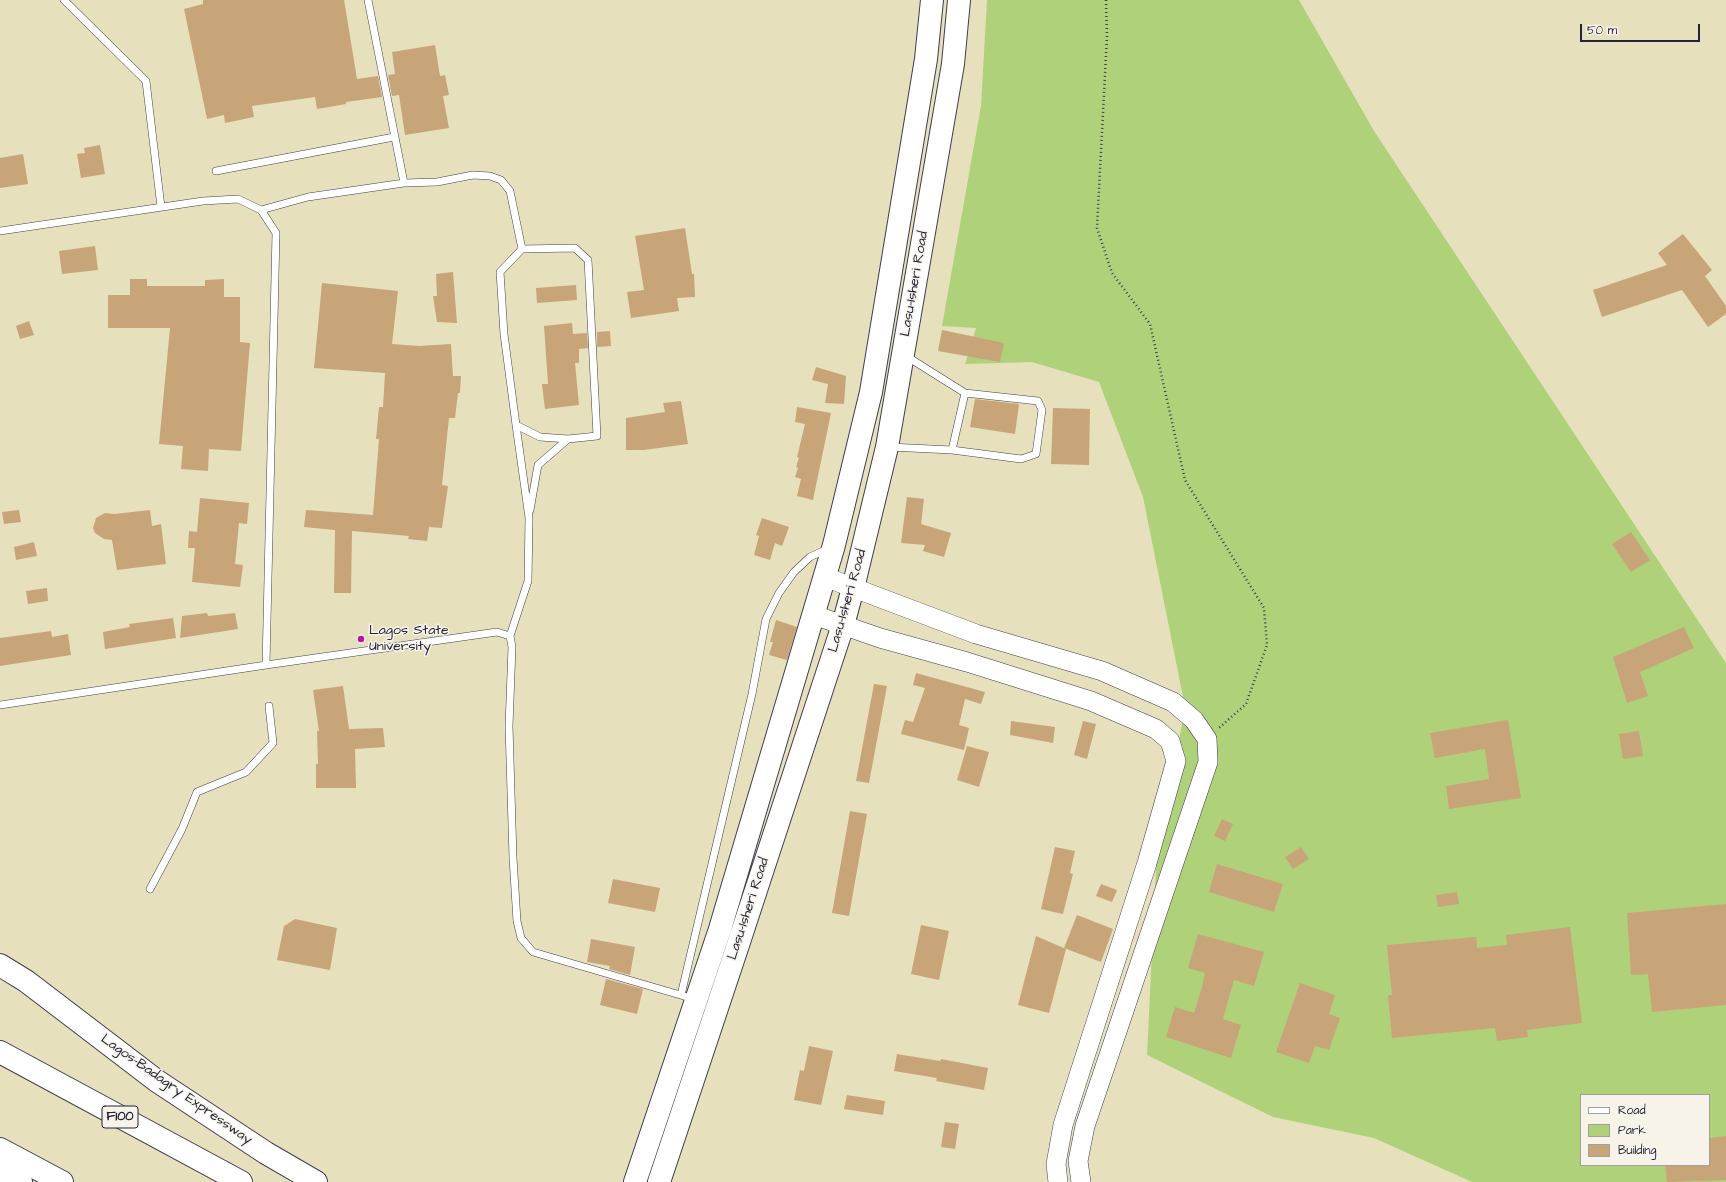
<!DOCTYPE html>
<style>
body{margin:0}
#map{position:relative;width:1726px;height:1182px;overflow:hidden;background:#e7e0bc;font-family:"Architects Daughter",sans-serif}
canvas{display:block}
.legend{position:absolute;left:1580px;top:1094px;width:130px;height:72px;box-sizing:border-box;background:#f7f3e8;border:1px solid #a29fa3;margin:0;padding:5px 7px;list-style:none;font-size:12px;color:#22223b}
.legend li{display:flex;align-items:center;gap:8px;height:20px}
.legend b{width:20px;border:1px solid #a29fa3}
.scale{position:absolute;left:1580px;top:24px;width:120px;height:18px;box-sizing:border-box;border:2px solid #22223b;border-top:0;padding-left:5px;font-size:12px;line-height:14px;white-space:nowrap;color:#22223b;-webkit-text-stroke:3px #f7f3e8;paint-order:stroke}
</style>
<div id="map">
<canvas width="1726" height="1182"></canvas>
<ul class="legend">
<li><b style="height:5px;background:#fff"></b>Road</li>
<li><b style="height:11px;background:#afd17a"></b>Park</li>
<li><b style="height:11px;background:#c8a578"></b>Building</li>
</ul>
<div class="scale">50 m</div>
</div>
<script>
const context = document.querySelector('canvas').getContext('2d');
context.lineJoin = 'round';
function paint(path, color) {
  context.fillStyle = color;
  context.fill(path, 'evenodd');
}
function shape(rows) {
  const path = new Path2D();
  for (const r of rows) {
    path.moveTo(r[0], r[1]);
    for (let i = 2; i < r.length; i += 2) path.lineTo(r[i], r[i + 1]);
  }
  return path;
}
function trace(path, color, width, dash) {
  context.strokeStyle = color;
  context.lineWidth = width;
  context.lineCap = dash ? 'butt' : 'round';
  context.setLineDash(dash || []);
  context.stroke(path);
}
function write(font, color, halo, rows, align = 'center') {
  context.font = font + ' "Architects Daughter",sans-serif';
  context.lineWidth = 3;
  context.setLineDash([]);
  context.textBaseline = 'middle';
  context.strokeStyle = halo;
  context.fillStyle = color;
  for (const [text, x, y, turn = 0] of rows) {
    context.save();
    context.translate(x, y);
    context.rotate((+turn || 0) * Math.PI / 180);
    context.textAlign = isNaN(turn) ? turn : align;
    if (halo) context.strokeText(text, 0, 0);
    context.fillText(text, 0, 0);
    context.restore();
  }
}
const green = shape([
 [987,0,1299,0,1374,131,1726,663,1726,1182,1472,1182,1374,1138,1273,1117,1147,1055,1156,869,1185,707,1143,497,1099,382,1032,362,965,364,976,328,942,326,981,106],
 [1581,1095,1709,1095,1709,1165,1581,1165]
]);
const building = shape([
 [203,0,344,0,357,79,378,76,382,97,346,102,346,104,317,109,315,97,252,106,254,117,225,123,224,115,207,119,184,9,203,4],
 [435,45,440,76,445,75,449,95,443,96,449,128,405,135,399,95,392,96,388,75,395,74,392,52],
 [100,145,105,174,81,178,77,154,85,153,84,148],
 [23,154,28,184,0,188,0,158],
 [685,228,692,274,694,274,695,297,677,298,679,311,631,318,627,292,644,290,635,236],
 [1683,234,1712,270,1705,276,1726,306,1726,314,1708,327,1682,290,1602,317,1593,290,1667,265,1658,253],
 [95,246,98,270,62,274,59,251],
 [453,272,457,323,437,322,433,296,437,296,436,274],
 [130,279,147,279,147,286,205,286,205,280,224,279,224,297,240,297,240,342,250,343,241,451,209,449,208,471,181,469,183,446,159,444,170,328,108,328,108,295,130,295],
 [322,283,398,291,392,344,419,346,451,344,453,376,461,376,460,393,458,393,455,418,449,418,442,485,448,486,442,528,429,527,427,541,408,539,409,536,352,531,351,593,334,593,335,530,304,527,306,510,373,515,379,439,376,439,379,407,383,407,385,373,314,368],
 [576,285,577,300,537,303,536,288],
 [29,321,34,335,20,339,16,326],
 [572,323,573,334,587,333,588,348,579,349,579,363,575,363,579,405,545,409,542,384,548,384,544,326],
 [942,330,1004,343,1000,362,938,351],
 [610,331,611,346,597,347,597,332],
 [816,367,846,376,844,404,825,403,828,384,812,380],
 [975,399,1019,404,1015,434,970,427],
 [681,401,688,444,644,450,626,450,626,418,665,412,663,403],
 [797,407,831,413,813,500,797,496,801,479,795,477,798,468,796,467,799,458,797,457,805,424,795,422],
 [1053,408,1090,409,1089,465,1051,464],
 [907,497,924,499,921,524,951,533,944,557,923,551,925,545,901,543],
 [200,498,249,503,247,524,239,523,235,564,243,565,240,587,192,582,195,548,188,548,189,531,197,532],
 [19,510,21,522,4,524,2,512],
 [150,510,152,526,161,524,166,564,117,570,112,540,104,539,95,533,93,528,96,518,105,513,114,514],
 [762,518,789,527,782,546,775,543,770,560,754,555,759,536,756,535],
 [1631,532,1650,560,1631,572,1612,544],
 [34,542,37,556,16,560,14,547],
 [47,588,48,601,28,604,26,591],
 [207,613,208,616,235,613,238,629,180,638,182,616],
 [173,618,176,638,105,649,103,632,130,627,129,624],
 [776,620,797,627,787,660,769,655,773,642,770,642],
 [1684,627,1694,648,1640,672,1648,696,1627,703,1613,657],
 [51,631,52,637,68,634,71,655,0,666,0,638],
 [916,673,985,692,981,704,965,699,959,725,969,728,964,750,901,734,905,720,913,722,925,688,913,685],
 [874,684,887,686,869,783,856,781],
 [343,686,349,729,383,728,385,747,355,749,356,788,316,788,316,764,318,764,317,731,319,731,313,690],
 [1508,720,1521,798,1449,809,1446,786,1489,779,1485,749,1435,758,1430,733],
 [1011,721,1055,727,1053,743,1010,735],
 [1083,721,1096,724,1087,759,1074,755],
 [1639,731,1643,756,1623,759,1619,734],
 [967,746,989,752,979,787,957,780],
 [850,811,867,814,849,916,832,913],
 [1222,819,1233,824,1225,841,1214,836],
 [1055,847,1075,851,1070,873,1073,874,1063,914,1041,909],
 [1301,847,1309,859,1293,869,1285,857],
 [1217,864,1283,884,1274,912,1209,892],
 [613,879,660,888,655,912,608,903],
 [1101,884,1117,890,1112,902,1096,896],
 [1457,892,1459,904,1438,907,1436,895],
 [1726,904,1726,1005,1652,1012,1648,974,1631,975,1627,913],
 [1077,915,1113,929,1101,962,1064,948],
 [295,919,337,928,330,970,277,960,284,926],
 [921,925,949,931,939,980,911,974],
 [1570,927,1582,1023,1527,1030,1528,1037,1497,1041,1495,1028,1392,1038,1388,995,1392,995,1387,945,1476,937,1477,948,1507,945,1506,935],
 [1198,934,1264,952,1254,986,1234,980,1223,1019,1241,1025,1231,1058,1166,1037,1175,1007,1194,1013,1202,987,1205,973,1188,968],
 [1036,936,1066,949,1049,1013,1018,1005],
 [591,939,635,947,630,975,609,969,610,966,587,962],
 [606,979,643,989,637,1014,600,1005],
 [1300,983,1335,995,1329,1014,1340,1018,1329,1050,1315,1046,1309,1063,1276,1052],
 [809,1046,833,1051,821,1105,794,1100,800,1070,804,1071],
 [897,1054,940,1061,941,1059,988,1068,984,1090,936,1081,937,1078,894,1071],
 [847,1095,885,1101,883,1115,844,1109],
 [945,1122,959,1124,955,1149,941,1147],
 [1726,1136,1726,1180,1667,1182,1665,1165,1709,1165,1709,1138]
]);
const path = shape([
 [1106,0,1107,36,1097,228,1112,273,1150,324,1185,480,1264,608,1267,645,1246,704,1219,728]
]);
const service = shape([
 [64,0,146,81,161,207],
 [368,0,404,183],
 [216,171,394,137],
 [261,210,308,197,404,183,437,182,473,175,490,176,501,180,510,191,522,249,575,248,588,260,597,436,568,439,540,437,516,425,504,334,500,272,522,249],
 [0,231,203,201,238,199,261,210,276,233,266,665,0,705],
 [889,447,952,450,965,393,906,356],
 [952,450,1021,459,1036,454,1042,410,1038,401,965,393],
 [530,510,538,465,568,439],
 [510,636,528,581,529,518,516,425],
 [266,665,497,632,510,636,512,647,509,726,513,858,517,921,521,938,533,952,694,999],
 [150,889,182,829,197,792,246,772,273,743,269,706],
 [681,995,752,694,766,619,779,593,794,572,810,557,827,549]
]);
const secondary = shape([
 [825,577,976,634,1102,671,1173,702,1194,720,1207,739,1208,762,1085,1126,1078,1161,1081,1182],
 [814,615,880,638,967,662,1091,701,1156,729,1170,741,1176,761,1147,863,1063,1125,1056,1164,1058,1182]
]);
const primary = shape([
 [0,965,26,981,157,1081,266,1153,316,1182],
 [0,1170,21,1182],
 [635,1182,720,929,834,545,871,392,926,59,932,0],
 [659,1182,737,948,843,625,853,588,887,447,953,64,959,0]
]);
const trunk = shape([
 [0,1052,241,1182],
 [0,1149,62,1182]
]);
const markers = [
 [361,639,4,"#b5179e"]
];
const shields = [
 [120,1117,36]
];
const shieldNames = [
 ["F100",120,1117]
];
const streetNames = [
 ["Lasu-Isheri Road",915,284,-80],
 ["Lasu-Isheri Road",848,601,-74],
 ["Lasu-Isheri Road",749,909,-72],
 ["Lagos-Badagry Expressway",176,1090,35]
];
const poiNames = [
 ["Lagos State",369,631],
 ["University",369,647]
];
paint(green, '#afd17a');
paint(building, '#c8a578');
trace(service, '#403e4e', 8);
trace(secondary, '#403e4e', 20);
trace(primary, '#403e4e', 24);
trace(trunk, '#403e4e', 24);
trace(path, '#403e4e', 2.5, [1, 3]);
trace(service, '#fff', 7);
trace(secondary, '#fff', 19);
trace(primary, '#fff', 22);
trace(trunk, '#fff', 22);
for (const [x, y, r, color] of markers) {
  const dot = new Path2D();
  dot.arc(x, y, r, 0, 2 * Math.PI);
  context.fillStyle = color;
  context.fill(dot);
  trace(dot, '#f7f3e8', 1.5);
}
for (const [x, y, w] of shields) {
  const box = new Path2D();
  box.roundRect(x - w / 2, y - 11, w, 22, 3);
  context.fillStyle = '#f7f3e8';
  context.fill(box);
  trace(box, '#22223b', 1);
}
write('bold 13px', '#22223b', null, shieldNames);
write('14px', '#22223b', '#f7f3e8', streetNames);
write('14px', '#22223b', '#f7f3e8', poiNames, 'left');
</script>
